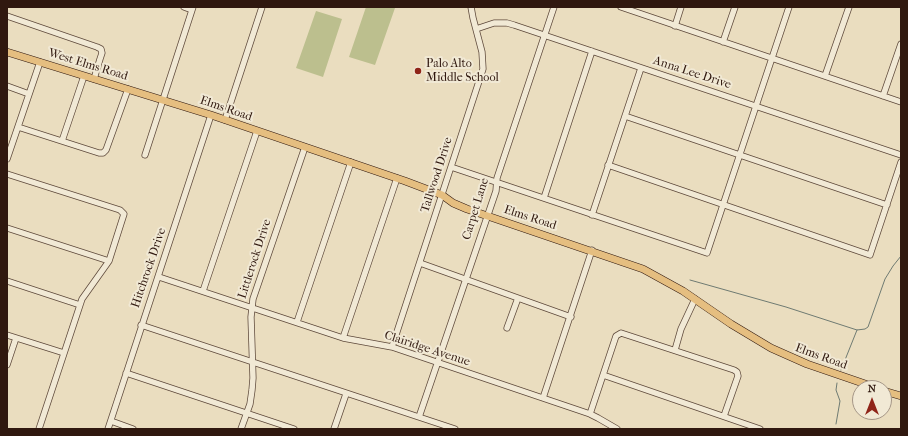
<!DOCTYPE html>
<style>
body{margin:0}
#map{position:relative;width:908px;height:436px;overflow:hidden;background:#eaddbf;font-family:"IM FELL French Canon",serif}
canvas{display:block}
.frame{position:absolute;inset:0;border:8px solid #30180f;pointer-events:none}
.north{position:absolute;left:852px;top:380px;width:40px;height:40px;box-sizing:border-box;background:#f1e9d5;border:1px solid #a49586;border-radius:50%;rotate:0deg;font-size:11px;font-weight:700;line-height:16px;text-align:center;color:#30180f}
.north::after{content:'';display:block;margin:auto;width:14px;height:18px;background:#8f2418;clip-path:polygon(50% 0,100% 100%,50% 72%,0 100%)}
</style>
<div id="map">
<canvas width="908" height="436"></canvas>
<div class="frame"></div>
<div class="north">N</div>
</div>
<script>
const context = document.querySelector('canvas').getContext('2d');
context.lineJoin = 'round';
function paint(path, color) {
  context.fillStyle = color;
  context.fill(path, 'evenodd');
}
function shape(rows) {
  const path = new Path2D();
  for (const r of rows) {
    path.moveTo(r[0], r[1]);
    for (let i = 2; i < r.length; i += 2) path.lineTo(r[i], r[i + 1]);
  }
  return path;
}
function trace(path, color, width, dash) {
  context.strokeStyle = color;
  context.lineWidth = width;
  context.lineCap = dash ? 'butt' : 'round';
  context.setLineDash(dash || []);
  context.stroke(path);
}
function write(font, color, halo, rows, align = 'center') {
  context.font = font + ' "IM FELL French Canon",serif';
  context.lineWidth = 4;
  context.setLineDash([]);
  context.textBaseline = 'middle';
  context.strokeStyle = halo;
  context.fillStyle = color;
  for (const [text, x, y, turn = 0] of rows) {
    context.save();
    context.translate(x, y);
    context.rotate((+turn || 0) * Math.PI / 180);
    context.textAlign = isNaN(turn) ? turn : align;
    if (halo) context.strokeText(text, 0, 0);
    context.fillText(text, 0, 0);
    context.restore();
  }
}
const green = shape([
 [366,7,395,8,375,65,349,57],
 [316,11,342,19,323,77,296,68]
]);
const stream = shape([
 [690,280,786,307,857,330,865,329,868,327,885,279,893,266,901,256],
 [841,370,857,330],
 [836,424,840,401,836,390,837,383]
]);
const minor = shape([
 [184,7,192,10],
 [621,7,901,102],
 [7,16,97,47,101,49,102,53,100,59,94,79],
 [675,26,681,7],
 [476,29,494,23,507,23,514,25,901,155],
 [723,42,735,7],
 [825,76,849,7],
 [7,86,29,94],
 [883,96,901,44],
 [625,116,887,205],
 [225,120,262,7],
 [18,127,99,153,103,153,106,150,128,89],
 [62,141,84,76],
 [145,155,193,7],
 [7,159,40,62],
 [608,165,870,255,901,162],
 [451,167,707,253,789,7],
 [7,174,120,210,124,214,109,261,82,299,39,429],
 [544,198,592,51],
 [592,215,641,68],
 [7,228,109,261],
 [420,263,571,317],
 [159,277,343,338,392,347,590,414,598,418,617,429],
 [7,281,80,305],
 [203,291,257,131],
 [297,322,351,162],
 [141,325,455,429],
 [507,328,518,298],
 [7,335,64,353],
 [343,338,397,178],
 [392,347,483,69,482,52,473,18,471,7],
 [675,350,681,329,695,299],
 [7,365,16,338],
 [126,373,294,429],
 [603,375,760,429],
 [543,398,592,250],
 [590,414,616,336,621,333,734,370,737,372,738,376,724,416],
 [419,417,496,191,497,178,554,7],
 [111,421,133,429],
 [108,429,211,115],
 [241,429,250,404,252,390,253,378,251,317,253,299,305,147],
 [334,429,346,394]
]);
const major = shape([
 [7,52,211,115,405,181,442,195,453,203,467,209,643,269,683,291,731,324,771,348,807,364,877,388],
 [884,391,901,396]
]);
const markers = [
 [418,71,4,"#8f2418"]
];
const poiNames = [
 ["Palo Alto",426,64],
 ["Middle School",426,78]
];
const streetNames = [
 ["West Elms Road",88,65,17],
 ["Anna Lee Drive",692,73,18],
 ["Elms Road",226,109,19],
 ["Tallwood Drive",437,175,-72],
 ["Carpet Lane",476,209,-73],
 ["Elms Road",530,218,18],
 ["Littlerock Drive",255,259,-72],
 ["Hitchrock Drive",149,268,-71],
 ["Clairidge Avenue",427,349,18],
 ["Elms Road",821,357,20]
];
paint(green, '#bcbf8e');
trace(stream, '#6e7a72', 1);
trace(minor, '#5e493b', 7);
trace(major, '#30180f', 8);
trace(minor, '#f1e9d5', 5.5);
trace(major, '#e5be80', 7);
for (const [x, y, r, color] of markers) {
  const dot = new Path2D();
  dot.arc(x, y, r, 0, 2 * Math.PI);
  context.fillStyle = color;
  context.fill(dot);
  trace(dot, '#f1e9d5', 1.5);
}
write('12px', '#30180f', '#f1e9d5', poiNames, 'left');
write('12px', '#30180f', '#f1e9d5', streetNames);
</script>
